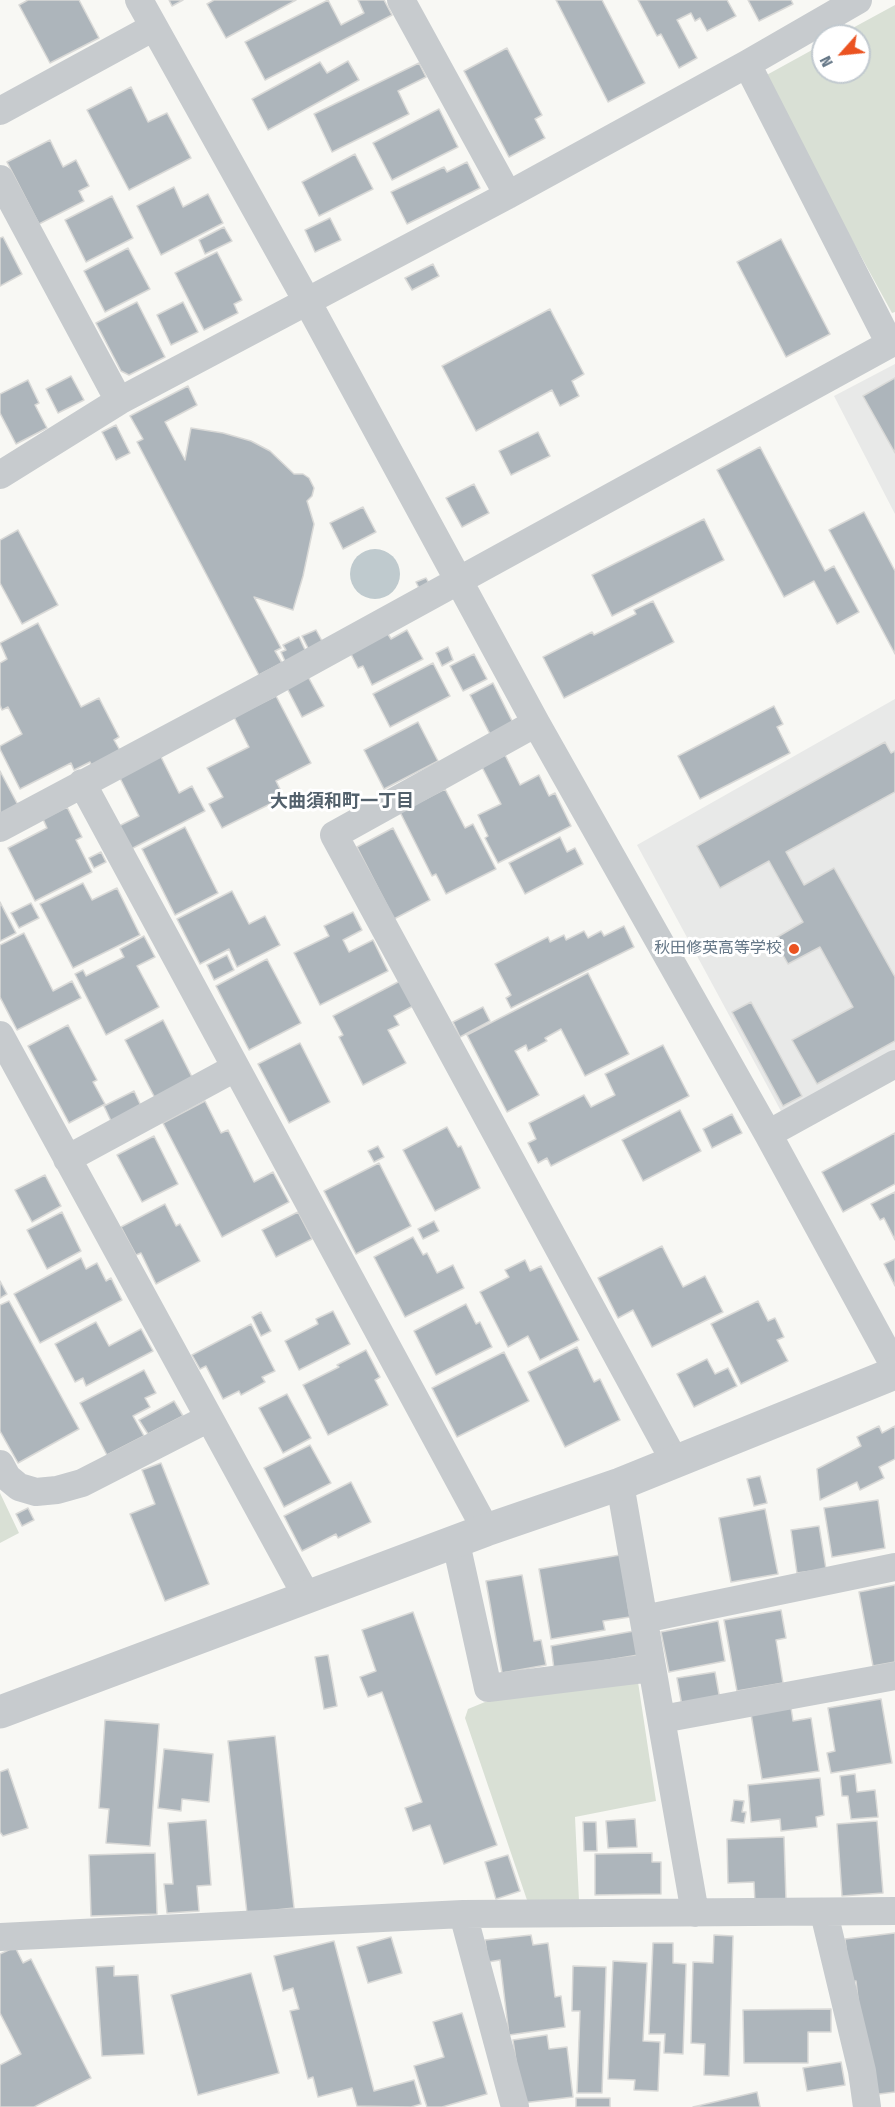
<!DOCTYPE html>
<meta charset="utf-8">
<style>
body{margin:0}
#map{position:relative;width:895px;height:2107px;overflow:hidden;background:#f8f8f4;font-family:"Fira Sans Condensed",sans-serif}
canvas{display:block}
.north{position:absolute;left:811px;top:24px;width:60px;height:60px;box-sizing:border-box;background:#fff;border:2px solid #c1c9cf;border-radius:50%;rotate:243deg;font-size:16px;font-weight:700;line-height:24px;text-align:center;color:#657787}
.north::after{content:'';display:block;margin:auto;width:21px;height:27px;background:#eb5321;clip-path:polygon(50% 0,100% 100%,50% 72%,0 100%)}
</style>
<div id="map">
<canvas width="895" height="2107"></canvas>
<div class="north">N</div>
</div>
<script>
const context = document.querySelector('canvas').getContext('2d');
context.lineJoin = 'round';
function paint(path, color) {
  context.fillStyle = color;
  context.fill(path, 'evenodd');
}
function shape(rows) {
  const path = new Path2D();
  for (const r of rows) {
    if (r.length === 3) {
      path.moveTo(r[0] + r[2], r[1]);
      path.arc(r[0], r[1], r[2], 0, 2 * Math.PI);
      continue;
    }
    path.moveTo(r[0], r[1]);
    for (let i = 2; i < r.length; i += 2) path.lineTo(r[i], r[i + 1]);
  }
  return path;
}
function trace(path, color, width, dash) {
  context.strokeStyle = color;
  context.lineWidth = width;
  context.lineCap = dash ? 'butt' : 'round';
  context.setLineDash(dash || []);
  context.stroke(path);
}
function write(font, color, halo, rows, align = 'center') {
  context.font = font + ' "Fira Sans Condensed","Noto Sans JP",sans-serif';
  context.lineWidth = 6;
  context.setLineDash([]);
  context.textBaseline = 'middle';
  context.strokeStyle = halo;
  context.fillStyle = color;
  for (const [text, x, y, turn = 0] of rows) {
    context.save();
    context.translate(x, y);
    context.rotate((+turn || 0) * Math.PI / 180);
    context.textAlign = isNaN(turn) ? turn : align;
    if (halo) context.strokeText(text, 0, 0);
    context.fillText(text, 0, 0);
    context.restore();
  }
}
const built = shape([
 [895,364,895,514,834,396],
 [895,699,895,1053,782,1113,637,845]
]);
const green = shape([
 [895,5,895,312,892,313,763,77,823,44,823,72,859,72,859,36,838,36],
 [0,1493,19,1533,0,1543],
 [638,1682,656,1801,575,1817,579,1901,528,1903,465,1718,468,1709,485,1702,526,1695]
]);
const water = shape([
 [375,574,25]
]);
const building = shape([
 [28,0,79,0,99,38,50,63,19,5,28,0],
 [169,0,183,0,172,6,169,0],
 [214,0,296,0,226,38,207,4,214,0],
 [328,0,341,25,364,13,358,0,384,0,392,15,265,80,245,42,328,0],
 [556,0,602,0,645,83,608,102,556,0],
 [638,0,727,0,736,16,707,31,700,18,695,21,691,13,677,20,697,58,679,68,661,34,657,36,638,0],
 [748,0,791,0,793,4,759,21,748,0],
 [507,48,542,115,535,119,545,138,509,157,464,71,507,48],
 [348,61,359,80,268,130,252,99,320,62,327,73,348,61],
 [419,63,426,77,398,91,409,114,332,152,314,114,419,63],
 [131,87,148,122,167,113,191,158,129,190,87,110,131,87],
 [439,109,458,147,392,180,373,143,439,109],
 [50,140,63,167,76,160,89,186,79,191,84,201,39,224,7,162,50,140],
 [355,154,373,189,319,216,302,182,355,154],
 [467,162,480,188,407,224,391,192,444,167,447,172,467,162],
 [174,187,183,207,208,194,223,223,161,255,137,206,174,187],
 [112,196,133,238,86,262,65,220,112,196],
 [330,218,341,240,315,252,305,230,330,218],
 [224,227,232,241,205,254,199,240,224,227],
 [3,237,22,274,0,286,0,238,3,237],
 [781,239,830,334,786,357,737,262,781,239],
 [128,248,150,289,105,312,84,271,128,248],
 [217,252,242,300,234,304,238,313,204,330,175,273,217,252],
 [433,264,439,276,412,290,405,278,433,264],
 [137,302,165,357,129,375,121,371,96,323,137,302],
 [183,302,198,332,171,345,157,315,183,302],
 [550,309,584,374,572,381,579,396,560,406,552,390,476,431,442,366,550,309],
 [71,376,84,400,58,413,46,389,71,376],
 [895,378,895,453,863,396,895,378],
 [28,380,39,403,35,405,47,428,16,444,0,413,0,394,28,380],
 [188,386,197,405,165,422,185,460,191,428,223,433,251,441,270,451,294,474,303,474,309,478,314,488,312,496,307,501,314,524,303,576,293,610,254,597,281,648,275,651,282,663,259,675,137,442,143,439,130,416,188,386],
 [116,425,130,453,116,460,102,432,116,425],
 [538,432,550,456,511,475,499,451,538,432],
 [760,447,825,571,834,566,859,612,837,624,814,581,784,597,717,470,760,447],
 [474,484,489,513,462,527,446,498,474,484],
 [363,507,376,532,343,549,330,523,363,507],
 [864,512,895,571,895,654,829,530,864,512],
 [704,519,724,560,612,616,592,575,704,519],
 [18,530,58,605,22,624,0,583,0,540,18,530],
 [426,578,430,585,420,590,416,582,426,578],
 [653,601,674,642,564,698,543,657,592,632,594,635,636,614,634,610,653,601],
 [38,623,81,707,99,698,119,737,114,740,122,754,93,769,90,762,74,770,71,763,20,789,0,749,0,746,22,734,8,707,2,710,0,705,0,663,7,659,0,643,38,623],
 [316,630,323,643,309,650,302,636,316,630],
 [407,630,423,659,372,685,363,666,358,668,349,650,386,631,391,639,407,630],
 [299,637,307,654,285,661,281,652,286,650,283,645,299,637],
 [448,647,453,660,442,666,436,653,448,647],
 [474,654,487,679,463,691,450,666,474,654],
 [433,663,450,696,390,727,373,694,433,663],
 [306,673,324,706,302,717,285,684,306,673],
 [493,683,513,723,490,734,470,695,493,683],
 [276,696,311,763,276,781,284,797,222,828,209,804,223,797,207,768,249,747,234,717,276,696],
 [774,706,783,724,777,727,790,753,700,799,678,756,774,706],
 [418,722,438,761,384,789,364,750,418,722],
 [885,742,891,753,895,751,895,792,786,852,804,885,834,868,895,977,895,1041,817,1084,792,1040,853,1007,820,947,788,964,774,939,803,922,769,861,720,888,697,846,885,742],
 [160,755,179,793,192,786,205,811,131,849,119,826,139,816,119,776,160,755],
 [505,755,520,785,539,775,549,796,555,793,571,826,498,863,485,838,488,836,478,815,501,804,482,767,505,755],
 [0,771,19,807,0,817,0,771],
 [445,789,465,828,473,824,496,869,446,894,436,874,432,876,400,812,445,789],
 [67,807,82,837,76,840,92,872,35,901,8,848,47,828,43,819,67,807],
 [185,827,218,893,175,915,142,849,185,827],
 [393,828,430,900,394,919,357,847,393,828],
 [560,837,567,852,575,848,583,864,525,894,509,863,560,837],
 [101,852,106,862,94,868,89,858,101,852],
 [83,883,92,900,117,888,140,935,73,968,40,904,83,883],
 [232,891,249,924,265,916,280,945,237,967,229,949,200,964,177,919,232,891],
 [0,902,16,933,0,941,0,902],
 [31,903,39,918,19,928,11,913,31,903],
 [353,912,362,930,343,940,349,952,373,940,388,971,320,1005,294,953,329,936,324,926,353,912],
 [624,926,634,947,511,1008,506,998,511,995,495,964,548,937,550,942,564,935,566,940,584,931,588,938,601,931,604,936,624,926],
 [24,933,53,991,72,981,81,998,17,1030,0,997,0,945,24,933],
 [144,936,155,957,137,966,159,1007,106,1035,75,974,83,970,86,976,124,957,120,949,144,936],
 [227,955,234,970,214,980,207,965,227,955],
 [267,959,301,1023,249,1050,216,986,267,959],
 [588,973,629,1054,585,1076,561,1029,545,1038,547,1041,528,1051,526,1045,515,1051,539,1095,507,1112,467,1035,588,973],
 [400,981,413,1006,394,1016,399,1025,388,1030,406,1063,363,1085,339,1037,343,1035,333,1016,400,981],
 [751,1002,802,1096,783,1106,732,1012,751,1002],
 [483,1007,490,1021,460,1037,453,1022,483,1007],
 [163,1020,193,1079,155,1098,125,1040,163,1020],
 [68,1025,97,1080,93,1082,105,1104,69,1123,28,1046,68,1025],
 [300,1043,330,1102,289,1123,258,1064,300,1043],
 [663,1045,689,1096,551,1166,547,1158,538,1163,528,1143,536,1139,529,1123,584,1095,591,1107,615,1095,605,1074,663,1045],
 [134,1091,142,1108,112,1123,104,1106,134,1091],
 [205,1101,221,1133,228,1130,254,1182,273,1172,289,1202,222,1237,163,1123,205,1101],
 [680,1110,701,1151,643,1181,622,1140,680,1110],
 [732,1114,742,1133,712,1148,703,1129,732,1114],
 [447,1127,458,1147,461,1146,480,1188,435,1211,403,1150,447,1127],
 [895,1133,895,1184,843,1212,822,1172,895,1133],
 [154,1136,178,1184,142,1202,117,1155,154,1136],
 [378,1146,384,1157,374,1162,368,1151,378,1146],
 [379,1163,411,1226,356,1254,324,1191,379,1163],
 [45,1175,61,1206,32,1222,15,1190,45,1175],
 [895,1192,895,1240,884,1218,880,1220,871,1204,895,1192],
 [165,1204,176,1226,180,1224,200,1261,156,1284,141,1253,136,1255,121,1227,165,1204],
 [62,1212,81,1251,47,1269,27,1230,62,1212],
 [298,1212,312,1239,276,1257,262,1230,298,1212],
 [434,1221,439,1231,423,1239,418,1229,434,1221],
 [413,1237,423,1255,427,1253,437,1273,453,1265,464,1288,405,1317,374,1257,413,1237],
 [662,1246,683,1287,705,1276,723,1312,652,1347,633,1310,618,1318,598,1278,662,1246],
 [81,1258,86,1269,97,1263,106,1281,111,1278,122,1300,40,1343,14,1294,81,1258],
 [895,1259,895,1286,884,1264,895,1259],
 [525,1260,530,1271,541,1266,579,1340,540,1360,528,1336,508,1347,480,1292,509,1277,505,1270,525,1260],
 [0,1281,7,1294,0,1298,0,1281],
 [9,1301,79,1429,18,1463,0,1431,0,1305,9,1301],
 [758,1301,768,1321,775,1318,784,1337,777,1340,788,1361,741,1384,711,1324,758,1301],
 [466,1304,476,1324,480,1322,492,1347,436,1375,414,1331,466,1304],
 [333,1311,350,1344,299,1370,285,1341,318,1324,316,1319,333,1311],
 [261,1312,271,1331,261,1336,252,1317,261,1312],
 [96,1322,109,1346,141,1329,153,1351,86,1386,83,1378,75,1382,55,1344,96,1322],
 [251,1324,275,1371,262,1377,265,1382,241,1395,239,1391,223,1399,206,1366,200,1369,192,1355,251,1324],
 [577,1347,594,1382,600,1379,620,1420,565,1447,528,1372,577,1347],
 [366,1350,380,1377,375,1380,388,1405,328,1435,303,1385,339,1367,337,1365,366,1350],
 [504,1352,529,1401,457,1437,432,1388,504,1352],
 [707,1359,715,1374,728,1368,737,1386,694,1407,677,1374,707,1359],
 [144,1370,156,1393,145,1398,150,1407,133,1416,144,1436,107,1455,80,1403,144,1370],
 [287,1394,311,1438,283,1453,259,1408,287,1394],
 [174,1401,183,1416,148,1434,139,1420,174,1401],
 [879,1426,882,1433,895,1426,895,1459,879,1467,884,1478,860,1490,857,1482,820,1500,817,1469,861,1446,857,1437,879,1426],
 [310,1445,331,1483,284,1507,264,1468,310,1445],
 [161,1463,209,1584,165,1601,130,1514,155,1504,142,1470,161,1463],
 [760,1476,767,1503,754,1506,747,1479,760,1476],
 [351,1482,371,1522,338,1538,336,1534,302,1551,284,1516,351,1482],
 [878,1500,885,1548,832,1557,824,1508,878,1500],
 [28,1508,34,1520,22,1526,16,1514,28,1508],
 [765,1509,778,1574,731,1582,719,1518,765,1509],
 [819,1526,826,1569,797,1573,791,1530,819,1526],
 [620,1555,630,1617,603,1621,605,1630,551,1639,539,1569,620,1555],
 [522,1575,534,1641,541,1640,546,1665,502,1673,486,1581,522,1575],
 [895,1585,895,1662,873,1666,859,1592,895,1585],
 [781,1610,786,1638,776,1640,783,1683,737,1691,724,1620,781,1610],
 [413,1612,497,1845,444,1864,430,1825,413,1831,405,1808,422,1802,382,1692,368,1697,360,1677,376,1671,362,1630,413,1612],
 [718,1621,725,1661,669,1672,661,1632,718,1621],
 [634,1631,638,1655,554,1669,551,1646,634,1631],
 [328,1655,337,1706,324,1709,315,1657,328,1655],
 [715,1672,720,1700,682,1706,677,1678,715,1672],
 [881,1699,892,1763,831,1773,827,1753,835,1751,828,1708,881,1699],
 [791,1708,793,1721,811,1718,819,1771,762,1779,751,1714,791,1708],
 [105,1720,159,1724,150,1846,106,1843,109,1809,99,1808,105,1720],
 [275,1736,294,1908,247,1913,228,1741,275,1736],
 [164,1749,213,1754,209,1802,182,1799,181,1811,158,1808,164,1749],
 [8,1769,28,1828,3,1836,0,1832,0,1772,8,1769],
 [855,1774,857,1792,875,1790,878,1817,851,1819,848,1796,842,1796,840,1776,855,1774],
 [820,1778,824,1815,816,1817,817,1827,781,1831,780,1819,751,1822,748,1785,820,1778],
 [734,1800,744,1801,742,1812,746,1812,744,1823,731,1821,734,1800],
 [635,1819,637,1847,608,1848,606,1821,635,1819],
 [206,1820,211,1885,197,1886,199,1911,167,1913,164,1884,173,1884,168,1823,206,1820],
 [877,1821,883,1893,842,1896,837,1824,877,1821],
 [583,1822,596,1822,597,1851,584,1851,583,1822],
 [784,1837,786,1901,755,1903,754,1882,728,1883,727,1839,784,1837],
 [155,1853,157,1914,91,1916,89,1855,155,1853],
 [652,1853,652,1862,661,1862,661,1894,595,1895,595,1854,652,1853],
 [508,1855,520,1891,496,1899,485,1862,508,1855],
 [895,1933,895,2092,879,2094,866,2071,856,1981,850,1982,845,1939,895,1933],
 [531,1935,533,1945,548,1943,555,1997,561,1996,565,2027,509,2035,500,1960,488,1962,485,1940,531,1935],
 [714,1935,733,1936,729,2076,704,2075,705,2044,691,2043,693,1962,713,1963,714,1935],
 [391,1937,402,1973,368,1983,357,1947,391,1937],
 [334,1941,374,2091,414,2080,421,2104,411,2107,357,2106,352,2088,318,2097,313,2077,308,2079,290,2011,299,2009,293,1988,283,1991,274,1956,334,1941],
 [653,1943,673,1943,673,1963,686,1964,683,2054,664,2053,665,2034,649,2034,653,1943],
 [15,1947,23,1963,31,1959,91,2078,34,2107,0,2107,0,2065,21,2054,0,2013,0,1954,15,1947],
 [613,1961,647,1963,643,2041,660,2042,658,2091,634,2090,635,2080,608,2079,613,1961],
 [114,1966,114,1976,138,1975,144,2054,102,2056,96,1967,114,1966],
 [573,1966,606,1967,602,2093,577,2093,580,2011,572,2011,573,1966],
 [251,1973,279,2073,198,2095,171,1995,251,1973],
 [831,2009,831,2032,808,2032,808,2063,744,2063,743,2010,831,2009],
 [462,2013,487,2094,442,2107,427,2107,414,2066,444,2057,433,2022,462,2013],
 [547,2035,549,2049,567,2047,573,2097,522,2103,513,2040,547,2035],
 [841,2062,845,2085,807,2091,803,2068,841,2062],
 [757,2092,760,2107,693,2107,757,2092],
 [576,2098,610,2098,610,2107,576,2107,576,2098]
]);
const minor = shape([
 [139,0,308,303,536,723,768,1134,895,1367],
 [401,0,508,195],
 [747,64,890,344],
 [0,111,154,27],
 [0,179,119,401,508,195,747,64,858,0],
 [0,475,119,401],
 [536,723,334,835,675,1462],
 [82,783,486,1530],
 [0,828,272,683,895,341],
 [0,1035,307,1597],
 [768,1134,895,1064],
 [67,1159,235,1068],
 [0,1464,7,1477,19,1487,36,1492,57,1490,82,1483,209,1418],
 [620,1484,695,1913],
 [456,1543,488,1688,652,1668],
 [644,1619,895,1567],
 [662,1719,895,1676],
 [824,1913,862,2071,867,2107],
 [463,1914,515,2107],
 [0,1937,463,1914,895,1911]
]);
const tertiary = shape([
 [0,1712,486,1530,620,1484,895,1373]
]);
const markers = [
 [794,949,6,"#eb5321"]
];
const poiNames = [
 ["秋田修英高等学校",782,949]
];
const neighbourhoodNames = [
 ["大曲須和町一丁目",342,802]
];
paint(built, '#e8e9e8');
paint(green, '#d9e0d5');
paint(water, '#bfcace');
paint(building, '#adb5bb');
trace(building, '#d9d9d7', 1.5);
trace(minor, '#c7cbce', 28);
trace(tertiary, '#c7cbce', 33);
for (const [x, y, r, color] of markers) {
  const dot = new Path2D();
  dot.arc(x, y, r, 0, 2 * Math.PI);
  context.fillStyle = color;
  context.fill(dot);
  trace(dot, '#fff', 2);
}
write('16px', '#657787', '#fff', poiNames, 'right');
write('bold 18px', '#53616c', '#fff', neighbourhoodNames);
</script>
